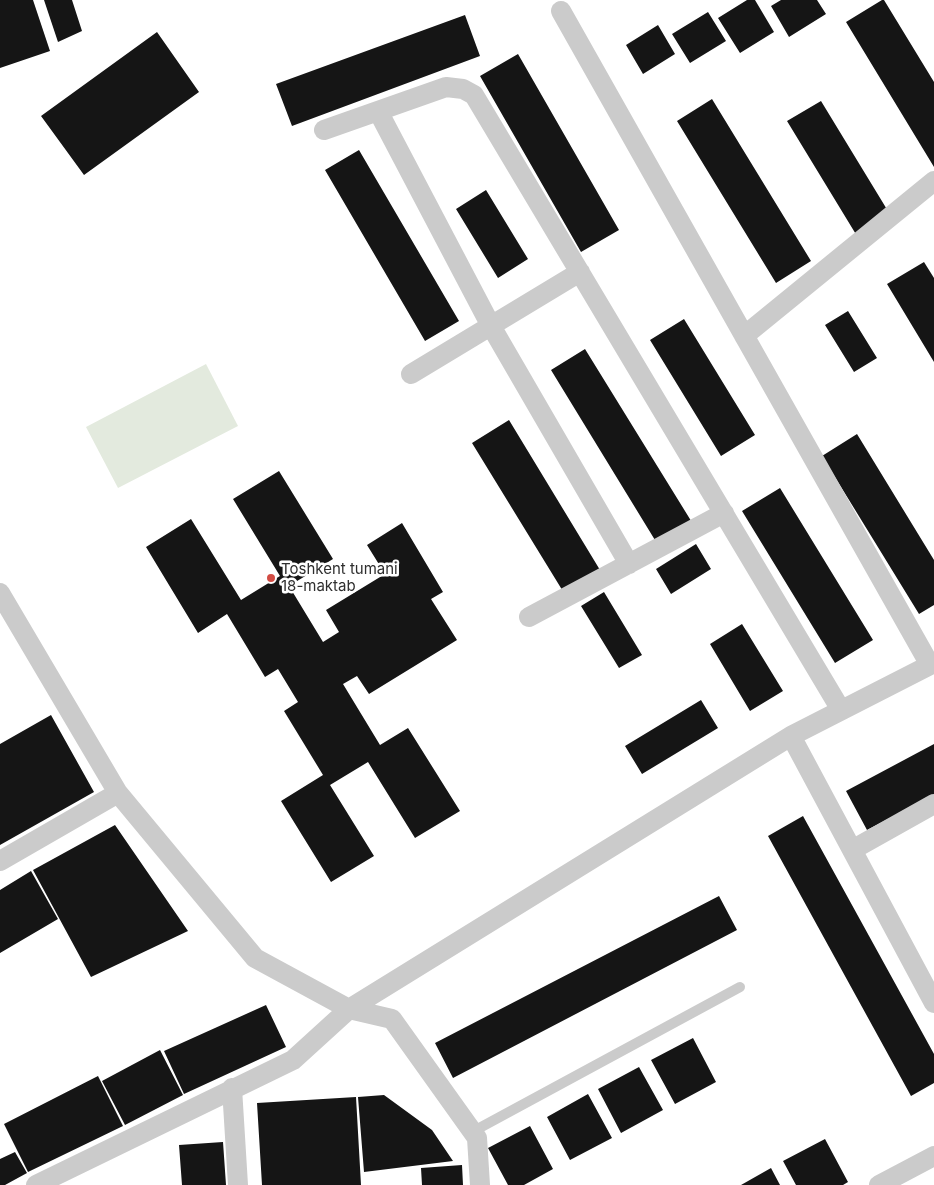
<!DOCTYPE html>
<style>
body{margin:0}
canvas{display:block;background:#fff}
</style>
<canvas width="934" height="1185"></canvas>
<script>
const context = document.querySelector('canvas').getContext('2d');
context.lineJoin = 'round';
function paint(path, color) {
  context.fillStyle = color;
  context.fill(path, 'evenodd');
}
function shape(rows) {
  const path = new Path2D();
  for (const r of rows) {
    path.moveTo(r[0], r[1]);
    for (let i = 2; i < r.length; i += 2) path.lineTo(r[i], r[i + 1]);
  }
  return path;
}
function trace(path, color, width, dash) {
  context.strokeStyle = color;
  context.lineWidth = width;
  context.lineCap = dash ? 'butt' : 'round';
  context.setLineDash(dash || []);
  context.stroke(path);
}
function write(font, color, halo, rows, align = 'center') {
  context.font = font + ' Inter,sans-serif';
  context.lineWidth = 5;
  context.setLineDash([]);
  context.textBaseline = 'middle';
  context.strokeStyle = halo;
  context.fillStyle = color;
  for (const [text, x, y, turn = 0] of rows) {
    context.save();
    context.translate(x, y);
    context.rotate((+turn || 0) * Math.PI / 180);
    context.textAlign = isNaN(turn) ? turn : align;
    if (halo) context.strokeText(text, 0, 0);
    context.fillText(text, 0, 0);
    context.restore();
  }
}
const green = shape([
 [206,364,238,426,118,488,86,427]
]);
const building = shape([
 [0,0,33,0,50,51,0,68],
 [44,0,72,0,82,31,58,42],
 [747,0,755,0,774,32,740,53,718,18],
 [781,0,817,0,826,14,789,37,771,6],
 [882,0,884,0,934,82,934,167,846,22],
 [708,12,726,41,690,63,672,34],
 [465,15,480,56,292,126,276,84],
 [658,25,675,54,643,74,626,45],
 [157,32,199,92,84,175,41,116],
 [518,54,619,230,581,252,480,76],
 [712,99,811,261,776,283,677,121],
 [821,101,891,216,857,236,787,121],
 [359,150,459,321,425,341,325,170],
 [486,190,528,259,498,278,456,209],
 [924,262,934,278,934,362,887,284],
 [848,311,877,358,854,372,825,325],
 [684,319,755,435,721,456,650,340],
 [585,349,693,524,658,545,551,370],
 [509,420,600,570,564,593,472,443],
 [857,434,934,560,934,605,919,614,822,456],
 [279,471,333,559,289,586,323,642,339,632,326,610,385,574,367,545,402,523,443,592,431,599,457,640,369,694,357,676,343,684,380,745,408,728,460,811,415,838,368,762,330,785,374,856,331,882,281,801,323,775,284,711,298,702,278,669,265,677,227,614,198,633,146,547,191,519,241,600,280,576,233,499],
 [780,488,873,640,835,663,742,511],
 [696,544,711,569,671,594,656,569],
 [604,592,642,655,619,668,581,606],
 [742,624,783,691,750,711,710,644],
 [701,700,718,728,642,774,625,746],
 [51,715,94,792,0,845,0,744],
 [934,744,934,795,867,830,846,791],
 [803,816,934,1054,934,1083,911,1096,768,836],
 [115,825,188,931,91,977,33,870],
 [31,871,58,919,0,953,0,890],
 [719,896,737,930,453,1078,435,1043],
 [266,1005,286,1047,184,1094,164,1051],
 [693,1038,716,1082,675,1104,651,1060],
 [160,1050,183,1095,125,1125,102,1081],
 [639,1067,663,1110,621,1133,598,1089],
 [98,1076,123,1126,28,1172,4,1124],
 [588,1094,612,1138,570,1160,547,1117],
 [384,1095,432,1130,453,1161,364,1172,358,1097],
 [356,1097,361,1185,262,1185,257,1103],
 [530,1126,553,1169,524,1185,508,1185,488,1148],
 [825,1139,848,1182,843,1185,796,1185,783,1161],
 [223,1142,226,1185,182,1185,179,1145],
 [15,1152,27,1173,5,1185,0,1185,0,1159],
 [462,1165,463,1185,422,1185,421,1168],
 [771,1168,780,1185,741,1185]
]);
const service = shape([
 [472,1132,740,987]
]);
const minor = shape([
 [561,11,930,665],
 [378,111,491,326,629,564],
 [324,130,446,87,463,89,474,95,841,710],
 [744,336,934,181],
 [411,374,580,272],
 [0,593,118,793,255,958,349,1009,392,1019,477,1138,480,1185],
 [529,617,724,513],
 [791,736,934,1003],
 [852,850,934,804],
 [0,861,118,793],
 [232,1088,238,1185],
 [36,1185,293,1060,349,1009,791,736,934,663],
 [879,1185,934,1156]
]);
const markers = [
 [271,578,5,"#d24c44"]
];
const poiNames = [
 ["Toshkent tumani",281,569],
 ["18-maktab",281,586]
];
paint(green, '#e3eade');
paint(building, '#151515');
trace(service, '#cbcbcb', 10);
trace(minor, '#cbcbcb', 20);
for (const [x, y, r, color] of markers) {
  const dot = new Path2D();
  dot.arc(x, y, r, 0, 2 * Math.PI);
  context.fillStyle = color;
  context.fill(dot);
  trace(dot, '#fff', 2);
}
write('15px', '#2e2e2e', '#fff', poiNames, 'left');
</script>
